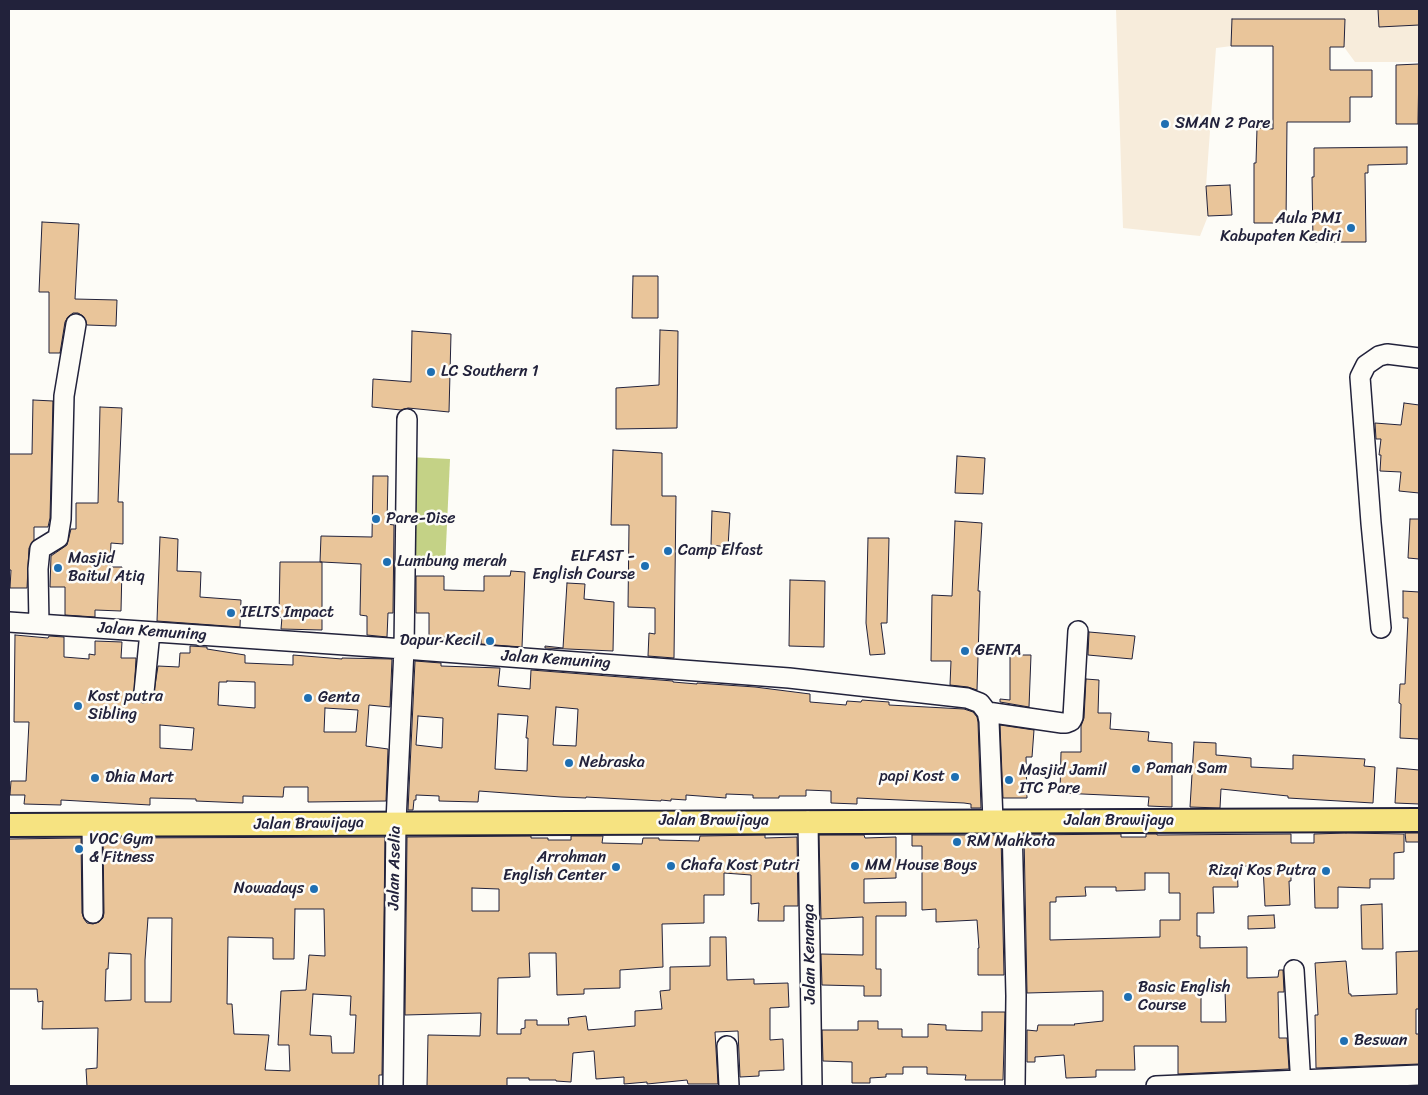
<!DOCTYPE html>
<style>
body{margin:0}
#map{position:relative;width:1428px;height:1095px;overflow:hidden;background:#fdfcf7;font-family:Sriracha,sans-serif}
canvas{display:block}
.frame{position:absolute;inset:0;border:10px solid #22223b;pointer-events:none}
</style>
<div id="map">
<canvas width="1428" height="1095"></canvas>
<div class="frame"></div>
</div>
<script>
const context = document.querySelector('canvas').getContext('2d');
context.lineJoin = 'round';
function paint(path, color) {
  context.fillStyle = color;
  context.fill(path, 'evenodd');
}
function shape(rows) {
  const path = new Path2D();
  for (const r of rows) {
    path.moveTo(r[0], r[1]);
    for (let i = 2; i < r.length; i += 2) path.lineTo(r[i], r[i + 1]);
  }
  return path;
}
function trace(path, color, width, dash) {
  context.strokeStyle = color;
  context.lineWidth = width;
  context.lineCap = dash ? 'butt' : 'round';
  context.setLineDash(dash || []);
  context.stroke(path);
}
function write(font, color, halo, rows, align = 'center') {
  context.font = font + ' Sriracha,sans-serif';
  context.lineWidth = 5;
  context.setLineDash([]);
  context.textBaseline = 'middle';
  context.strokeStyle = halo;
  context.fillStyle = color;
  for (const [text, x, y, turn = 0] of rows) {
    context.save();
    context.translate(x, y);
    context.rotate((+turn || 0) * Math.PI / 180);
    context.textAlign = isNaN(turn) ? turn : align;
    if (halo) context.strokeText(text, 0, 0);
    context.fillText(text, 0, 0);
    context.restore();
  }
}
const built = shape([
 [1116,9,1419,9,1419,62,1355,62,1344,47,1232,46,1216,48,1206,186,1208,216,1200,236,1123,228]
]);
const green = shape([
 [410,457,450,459,445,568,407,567]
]);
const building = shape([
 [1378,9,1419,9,1419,25,1379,27,1378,9],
 [1232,19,1345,19,1344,47,1330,47,1330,70,1372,70,1372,97,1350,97,1350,122,1287,122,1286,223,1254,223,1254,163,1256,163,1257,128,1273,129,1273,46,1231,46,1232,19],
 [1419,64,1418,124,1396,124,1396,65,1419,64],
 [1407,147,1407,164,1368,165,1368,173,1365,173,1366,242,1313,242,1312,177,1314,177,1314,148,1407,147],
 [1230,185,1232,215,1208,216,1206,186,1230,185],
 [42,222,79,224,75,299,117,300,116,326,87,325,83,316,78,313,73,313,68,317,65,322,60,353,49,353,49,292,39,292,42,222],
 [633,276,658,276,658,318,632,318,633,276],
 [660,330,678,331,677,428,616,429,616,388,659,385,660,330],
 [412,331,451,334,449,412,408,408,401,410,372,407,373,379,411,382,412,331],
 [33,400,53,401,50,518,48,527,34,527,34,540,29,548,27,588,10,588,11,570,9,570,9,454,32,454,33,400],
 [1404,403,1419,405,1419,493,1399,491,1401,472,1380,471,1381,455,1379,455,1381,439,1376,439,1375,423,1401,425,1404,403],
 [100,407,122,408,118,502,123,502,123,544,111,543,110,567,122,567,121,611,95,610,95,617,65,615,65,587,50,587,51,556,67,545,71,529,76,529,76,503,98,503,100,407],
 [613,450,662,453,662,496,676,496,674,658,648,656,649,633,655,634,655,608,628,607,629,525,611,525,613,450],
 [957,456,985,458,983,494,955,493,957,456],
 [373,476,388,476,387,524,394,525,393,613,388,613,387,637,367,635,367,616,360,615,361,564,322,562,322,630,281,629,282,617,279,617,280,562,322,562,320,562,321,536,372,537,373,476],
 [712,511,730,513,728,547,711,545,712,511],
 [1410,519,1419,519,1419,559,1408,558,1410,519],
 [955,521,982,523,978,591,980,591,977,690,968,687,950,685,951,661,931,661,932,595,952,596,955,521],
 [160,537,178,539,177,571,201,572,200,597,241,600,240,627,157,621,160,537],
 [868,538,889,538,887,623,881,623,885,654,870,655,866,623,868,538],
 [511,571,525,572,522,647,481,644,481,639,443,637,443,641,429,640,429,613,416,613,416,576,444,576,444,590,484,591,484,576,510,576,511,571],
 [790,580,825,581,824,647,789,646,790,580],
 [567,583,585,584,584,599,614,602,613,651,545,648,545,646,563,648,567,583],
 [1403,591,1419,592,1419,739,1400,738,1401,704,1399,703,1400,684,1405,684,1408,618,1403,618,1403,591],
 [1089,632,1135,636,1132,659,1088,655,1089,632],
 [15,635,48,638,49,636,64,637,64,657,89,659,89,654,95,655,95,641,122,642,121,658,136,658,134,696,137,701,143,703,149,702,153,698,158,666,179,667,180,653,190,653,190,646,207,647,207,649,245,655,245,663,293,665,293,655,342,659,342,658,392,659,390,707,369,705,366,746,388,749,386,801,308,802,308,787,284,787,283,797,243,796,243,803,196,801,196,799,150,798,150,805,61,800,61,805,24,804,25,795,10,795,11,781,26,781,29,722,14,722,15,635],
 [227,681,255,682,255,708,218,705,219,682,227,682,227,681],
 [325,708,358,710,356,732,324,732,325,708],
 [160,725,194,728,192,750,160,748,160,725],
 [1010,655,1031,655,1029,707,1000,702,1000,699,1010,700,1010,655],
 [415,661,441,663,441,666,500,668,498,686,530,689,531,670,673,681,673,682,697,684,697,683,755,687,810,694,810,702,846,705,847,701,861,702,862,700,889,702,889,705,964,709,973,712,977,717,978,722,981,808,971,808,971,804,964,803,857,798,857,804,831,803,831,791,806,790,806,796,779,796,779,798,753,798,753,795,726,794,726,798,686,795,686,800,671,799,671,801,661,800,661,801,586,797,586,798,561,797,479,791,478,802,439,801,439,796,416,795,416,800,414,800,413,810,408,810,415,661],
 [556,707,578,709,576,746,553,745,556,707],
 [498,714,528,716,526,738,528,738,527,771,495,769,498,714],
 [418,716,443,718,442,748,416,745,418,716],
 [1086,679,1099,680,1098,713,1111,713,1110,729,1149,732,1148,741,1172,743,1172,807,1148,806,1149,797,1060,793,1061,752,1081,752,1081,726,1084,718,1086,679],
 [1000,725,1034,730,1032,757,1026,757,1027,798,1003,798,1000,725],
 [1194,742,1216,743,1216,755,1251,758,1251,767,1293,769,1293,755,1365,759,1364,766,1375,767,1373,803,1288,798,1288,796,1221,789,1220,808,1190,807,1194,742],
 [1397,768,1419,770,1419,804,1395,803,1397,768],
 [1346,833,1404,834,1404,852,1394,853,1394,879,1370,879,1370,888,1338,887,1338,908,1315,908,1314,871,1291,871,1291,881,1289,881,1290,905,1265,906,1263,866,1237,866,1238,887,1213,887,1214,913,1197,913,1197,936,1200,936,1200,948,1247,947,1247,978,1278,977,1279,970,1283,970,1284,992,1278,992,1279,1038,1287,1038,1289,1069,1178,1074,1178,1046,1134,1046,1135,1070,1096,1070,1096,1077,1066,1078,1064,1055,1035,1057,1035,1062,1027,1062,1027,1030,1037,1031,1038,1025,1075,1025,1074,1024,1103,1021,1103,991,1027,993,1024,835,1121,834,1121,837,1146,837,1146,834,1157,834,1157,835,1291,834,1291,843,1314,843,1314,834,1346,833],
 [1145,873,1169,873,1169,893,1180,893,1180,920,1160,920,1160,937,1050,940,1050,902,1056,902,1056,897,1086,896,1085,887,1116,887,1116,891,1145,890,1145,873],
 [1201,991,1225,991,1226,1022,1201,1022,1201,991],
 [1405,833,1419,833,1419,842,1406,842,1405,833],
 [765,835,765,838,797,837,798,906,784,906,784,921,758,921,759,903,751,904,751,875,724,873,724,895,704,895,704,923,662,924,663,967,620,970,620,988,584,989,584,994,557,995,556,953,529,953,530,977,498,978,497,1034,521,1034,521,1029,525,1028,525,1020,537,1020,537,1025,569,1025,568,1018,586,1016,588,1030,635,1026,635,1011,662,1009,660,991,670,990,670,967,710,966,710,937,726,937,727,980,754,979,754,984,788,983,789,1007,770,1008,770,1040,783,1039,784,1070,759,1071,759,1076,740,1077,738,1031,715,1032,718,1084,688,1084,687,1080,647,1084,647,1082,624,1084,624,1077,596,1079,594,1051,573,1053,571,1082,556,1081,556,1080,529,1080,529,1078,507,1078,507,1086,427,1086,428,1035,480,1036,481,1013,405,1015,407,837,531,836,531,838,548,838,548,840,571,840,571,836,603,836,602,843,642,844,643,838,659,838,659,840,699,841,700,836,765,835],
 [472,888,499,889,499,911,472,911,472,888],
 [819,835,864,835,865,838,896,837,896,878,864,879,864,903,906,902,906,916,876,916,876,969,881,969,881,996,864,996,864,986,822,985,821,954,863,955,863,917,821,919,819,835],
 [912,835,1001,835,1004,975,978,975,978,948,979,948,977,920,936,922,936,909,922,910,922,846,912,846,912,835],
 [385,837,382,1075,379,1075,379,1086,87,1086,86,1069,97,1068,98,1028,42,1029,43,1001,38,1002,37,989,9,989,9,839,81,838,82,913,84,919,87,923,93,924,99,922,103,918,104,913,103,838,385,837],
 [295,909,324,909,325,956,309,955,306,990,281,991,278,1045,289,1045,290,1071,265,1070,269,1035,234,1034,232,1004,227,1004,228,937,273,938,273,959,294,959,295,909],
 [148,918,172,918,171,1002,145,1002,145,960,148,918],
 [109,953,131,954,131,1000,105,1001,106,969,108,969,109,953],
 [313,994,351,996,350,1015,356,1015,354,1053,332,1053,331,1036,310,1035,313,994],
 [1382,904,1383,949,1362,949,1361,905,1382,904],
 [1274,915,1275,928,1248,929,1248,916,1274,915],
 [1419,951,1419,1009,1416,1009,1416,1034,1419,1034,1419,1064,1316,1068,1315,1015,1318,1015,1315,963,1346,961,1349,994,1351,994,1351,996,1397,994,1396,952,1419,951],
 [982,1012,1005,1012,1003,1080,965,1080,966,1075,927,1074,927,1067,903,1067,903,1074,886,1074,886,1077,870,1078,870,1083,852,1083,852,1062,823,1061,822,1030,858,1030,858,1021,878,1021,878,1029,902,1029,902,1037,928,1037,928,1024,946,1025,946,1030,982,1031,982,1012]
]);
const minor = shape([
 [9,622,404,649,789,678,967,698,980,703,987,712,989,721,993,821],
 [39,624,38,569,40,549,58,538,61,519,64,396,76,324],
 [1381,628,1371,523,1360,377,1366,365,1379,356,1387,354,1419,358],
 [144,692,150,632],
 [987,712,1062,723,1066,723,1071,721,1073,717,1078,631],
 [808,821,812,1086],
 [1012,822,1016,996,1015,1086],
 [92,824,93,913],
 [1294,970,1301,1086],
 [727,1046,729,1086],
 [393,1086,396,822,404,649,407,419],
 [1156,1086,1419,1075]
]);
const major = shape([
 [9,825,1419,820]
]);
const markers = [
 [1165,124,5,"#1f6fb2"],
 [1351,228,5,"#1f6fb2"],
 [431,372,5,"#1f6fb2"],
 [376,519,5,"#1f6fb2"],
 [668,551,5,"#1f6fb2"],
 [387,562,5,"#1f6fb2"],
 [645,566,5,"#1f6fb2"],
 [58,568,5,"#1f6fb2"],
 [231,613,5,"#1f6fb2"],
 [490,641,5,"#1f6fb2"],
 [965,651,5,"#1f6fb2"],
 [308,698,5,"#1f6fb2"],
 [78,706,5,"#1f6fb2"],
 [569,763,5,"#1f6fb2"],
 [1136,769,5,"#1f6fb2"],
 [955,777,5,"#1f6fb2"],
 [95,778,5,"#1f6fb2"],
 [1009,780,5,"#1f6fb2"],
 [957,842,5,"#1f6fb2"],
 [79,849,5,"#1f6fb2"],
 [671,866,5,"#1f6fb2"],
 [855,866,5,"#1f6fb2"],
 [616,867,5,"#1f6fb2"],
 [1326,871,5,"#1f6fb2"],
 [314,889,5,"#1f6fb2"],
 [1128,997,5,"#1f6fb2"],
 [1344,1041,5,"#1f6fb2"]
];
const poiNames = [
 ["SMAN 2 Pare",1175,124],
 ["Aula PMI",1341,219,"right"],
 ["Kabupaten Kediri",1341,237,"right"],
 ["LC Southern 1",441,372],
 ["Pare-Dise",386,519],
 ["Camp Elfast",678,551],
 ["ELFAST -",635,557,"right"],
 ["English Course",635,575,"right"],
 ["Masjid",68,559],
 ["Baitul Atiq",68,577],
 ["Lumbung merah",397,562],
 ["IELTS Impact",241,613],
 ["Dapur Kecil",480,641,"right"],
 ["GENTA",975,651],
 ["Kost putra",88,697],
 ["Sibling",88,715],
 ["Genta",318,698],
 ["Nebraska",579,763],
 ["Paman Sam",1146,769],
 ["Masjid Jamil",1019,771],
 ["ITC Pare",1019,789],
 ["papi Kost",945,777,"right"],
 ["Dhia Mart",105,778],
 ["VOC Gym",89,840],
 ["& Fitness",89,858],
 ["RM Mahkota",967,842],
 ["Arrohman",606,858,"right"],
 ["English Center",606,876,"right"],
 ["Chafa Kost Putri",681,866],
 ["MM House Boys",865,866],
 ["Rizqi Kos Putra",1316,871,"right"],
 ["Nowadays",304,889,"right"],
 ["Basic English",1138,988],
 ["Course",1138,1006],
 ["Beswan",1354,1041]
];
const streetNames = [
 ["Jalan Kemuning",152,632,4],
 ["Jalan Kemuning",556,660,4],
 ["Jalan Brawijaya",714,821],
 ["Jalan Brawijaya",1119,821],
 ["Jalan Brawijaya",309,824,-1],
 ["Jalan Aselia",395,868,-89],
 ["Jalan Kenanga",810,954,-91]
];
paint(built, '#f7ecdb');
paint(green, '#c4d286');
paint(building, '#e9c59a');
trace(building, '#22223b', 1);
trace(minor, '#22223b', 22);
trace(major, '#22223b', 26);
trace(minor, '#fdfcf7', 19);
trace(major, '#f6e381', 22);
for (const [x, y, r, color] of markers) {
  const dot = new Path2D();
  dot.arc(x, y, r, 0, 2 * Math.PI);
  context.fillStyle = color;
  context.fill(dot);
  trace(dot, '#fdfcf7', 2);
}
write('16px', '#22223b', '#fdfcf7', poiNames, 'left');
write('16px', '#22223b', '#fdfcf7', streetNames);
</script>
